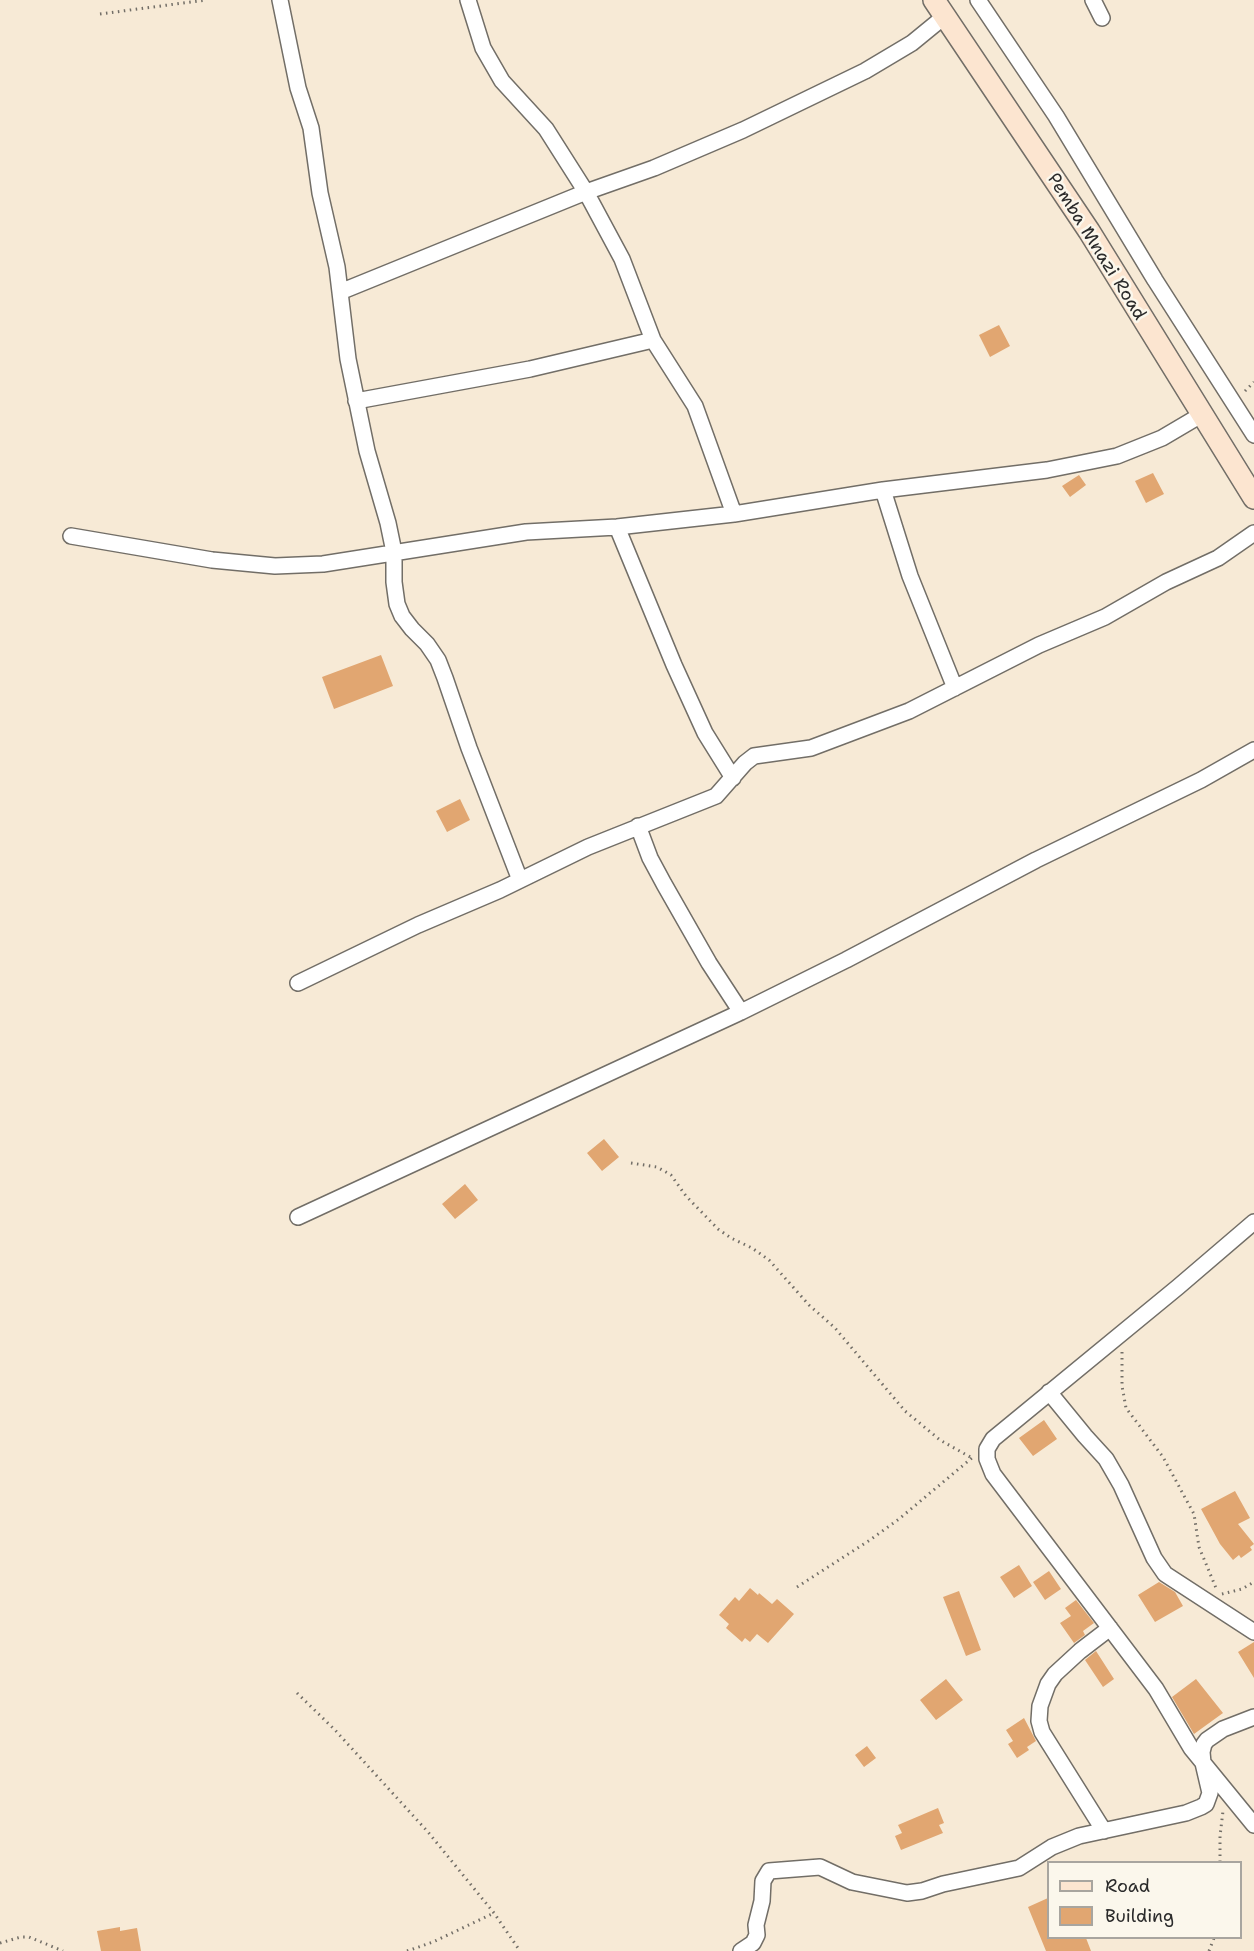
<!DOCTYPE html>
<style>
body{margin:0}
#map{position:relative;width:1254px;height:1951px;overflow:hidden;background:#f7ead6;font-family:"Shantell Sans",sans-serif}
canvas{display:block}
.legend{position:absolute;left:1047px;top:1861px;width:195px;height:78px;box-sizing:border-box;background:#fbf7ec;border:2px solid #a8a59f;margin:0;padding:8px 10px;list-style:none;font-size:18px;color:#2b2b2b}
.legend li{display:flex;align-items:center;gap:12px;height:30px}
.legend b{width:30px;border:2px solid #a8a59f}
</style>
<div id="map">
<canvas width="1254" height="1951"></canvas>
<ul class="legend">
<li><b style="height:8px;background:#fce5d0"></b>Road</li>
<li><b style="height:16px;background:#e1a671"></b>Building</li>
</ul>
</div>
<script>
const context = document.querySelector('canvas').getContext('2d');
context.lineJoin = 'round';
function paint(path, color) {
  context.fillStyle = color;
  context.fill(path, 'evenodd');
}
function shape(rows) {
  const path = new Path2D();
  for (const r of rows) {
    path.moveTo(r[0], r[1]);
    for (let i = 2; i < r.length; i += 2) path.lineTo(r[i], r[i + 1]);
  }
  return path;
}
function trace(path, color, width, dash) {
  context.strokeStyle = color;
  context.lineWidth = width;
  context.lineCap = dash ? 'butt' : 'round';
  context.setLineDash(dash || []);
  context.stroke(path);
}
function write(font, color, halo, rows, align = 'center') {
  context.font = font + ' "Shantell Sans",sans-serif';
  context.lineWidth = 5;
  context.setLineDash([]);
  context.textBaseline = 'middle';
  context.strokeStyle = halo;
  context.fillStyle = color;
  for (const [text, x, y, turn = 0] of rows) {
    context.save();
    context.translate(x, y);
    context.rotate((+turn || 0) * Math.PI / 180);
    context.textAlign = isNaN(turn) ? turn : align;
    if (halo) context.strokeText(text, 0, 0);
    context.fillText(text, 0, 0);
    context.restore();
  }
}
const building = shape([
 [999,325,1010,346,990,357,979,335],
 [1153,473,1164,494,1146,503,1135,481],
 [1079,475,1086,485,1070,497,1062,486],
 [381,655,393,686,334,709,322,677],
 [460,799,470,820,447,832,436,811],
 [604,1139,619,1157,602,1171,587,1153],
 [465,1184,478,1200,455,1219,442,1204],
 [1044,1420,1057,1439,1033,1456,1019,1438],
 [1235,1491,1250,1518,1238,1524,1254,1544,1250,1547,1252,1550,1241,1558,1239,1555,1233,1560,1220,1544,1201,1509],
 [1019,1565,1032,1586,1014,1598,1000,1577],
 [1049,1571,1061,1589,1045,1600,1033,1582],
 [1159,1582,1175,1592,1183,1606,1155,1622,1138,1595],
 [750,1588,758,1595,759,1593,772,1604,777,1599,794,1614,768,1643,757,1634,750,1642,745,1638,742,1642,726,1628,729,1624,719,1615,735,1597,739,1601],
 [959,1591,981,1650,966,1656,943,1597],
 [1076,1600,1094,1623,1083,1631,1085,1635,1074,1643,1060,1623,1071,1616,1065,1608],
 [1254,1642,1254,1678,1238,1652],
 [1096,1651,1114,1679,1103,1687,1085,1660],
 [946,1679,963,1700,936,1720,920,1700],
 [1196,1679,1223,1713,1194,1734,1172,1697],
 [1024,1718,1036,1741,1027,1747,1029,1750,1017,1758,1008,1744,1013,1741,1006,1730],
 [867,1746,876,1758,864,1767,855,1755],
 [938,1808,944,1823,939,1825,943,1833,901,1850,895,1836,902,1833,898,1825],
 [1048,1898,1048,1938,1086,1938,1091,1951,1046,1951,1028,1907],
 [120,1927,120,1931,137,1928,141,1951,101,1951,97,1931]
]);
const path = shape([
 [100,14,206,0],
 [1245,391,1254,382],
 [631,1163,657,1167,671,1175,686,1196,718,1229,731,1238,752,1248,769,1260,809,1305,835,1328,905,1411,940,1440,972,1458],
 [1122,1352,1122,1386,1126,1408,1163,1457,1194,1514,1199,1547,1216,1588],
 [797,1587,870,1540,899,1519,973,1457],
 [1222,1594,1242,1589,1254,1582],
 [297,1693,335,1730,428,1832,494,1913,520,1951],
 [1220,1862,1220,1836,1223,1811],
 [0,1943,21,1937,29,1937,63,1951],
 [407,1951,433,1942,494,1913],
 [1209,1951,1214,1938]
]);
const minor = shape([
 [280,0,298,88,311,128,320,193,337,267,348,359,367,451,388,523,394,552,394,582,397,604,402,616,412,629,427,644,438,660,445,678,469,748,520,880],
 [468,0,483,48,502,81,546,129,586,192,622,259,653,340,695,406,734,514],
 [978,0,1056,116,1155,280,1254,435],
 [1093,0,1102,18],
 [340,292,586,192,654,168,743,130,865,71,912,43,945,16],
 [356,401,530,369,653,340],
 [883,490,910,576,955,688],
 [617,527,674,665,705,733,733,778],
 [71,536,212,560,275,566,323,564,526,532,617,527,734,514,883,490,1047,470,1117,456,1162,438,1201,415],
 [638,826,650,858,664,884,709,963,741,1012],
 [298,983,418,925,500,890,588,847,716,796,745,763,754,756,811,748,909,711,1039,645,1105,617,1166,582,1218,558,1254,533],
 [298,1217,741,1012,846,960,1036,860,1201,780,1254,750],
 [1254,1222,1178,1287,993,1439,987,1449,987,1459,993,1474,1156,1689,1191,1748,1254,1825],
 [1049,1392,1085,1436,1106,1459,1121,1485,1154,1558,1165,1574,1254,1632],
 [1104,1831,1042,1732,1039,1721,1040,1706,1048,1684,1055,1674,1080,1651,1110,1628],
 [741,1951,753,1943,757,1935,756,1925,762,1901,763,1881,769,1871,820,1867,852,1882,907,1893,922,1891,943,1884,1019,1868,1052,1847,1079,1836,1186,1813,1201,1807,1206,1804,1210,1793,1203,1763,1202,1752,1204,1744,1207,1740,1223,1729,1254,1717]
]);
const secondary = shape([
 [934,0,1089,231,1254,498]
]);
const streetNames = [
 ["Pemba Mnazi Road",1096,247,58]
];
paint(building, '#e1a671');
trace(minor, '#726e67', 18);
trace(secondary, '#726e67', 24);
trace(path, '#726e67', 3, [1.5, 4.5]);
trace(minor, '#fff', 15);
trace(secondary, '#fce5d0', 21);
write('18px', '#2b2b2b', '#fbf7ec', streetNames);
</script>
